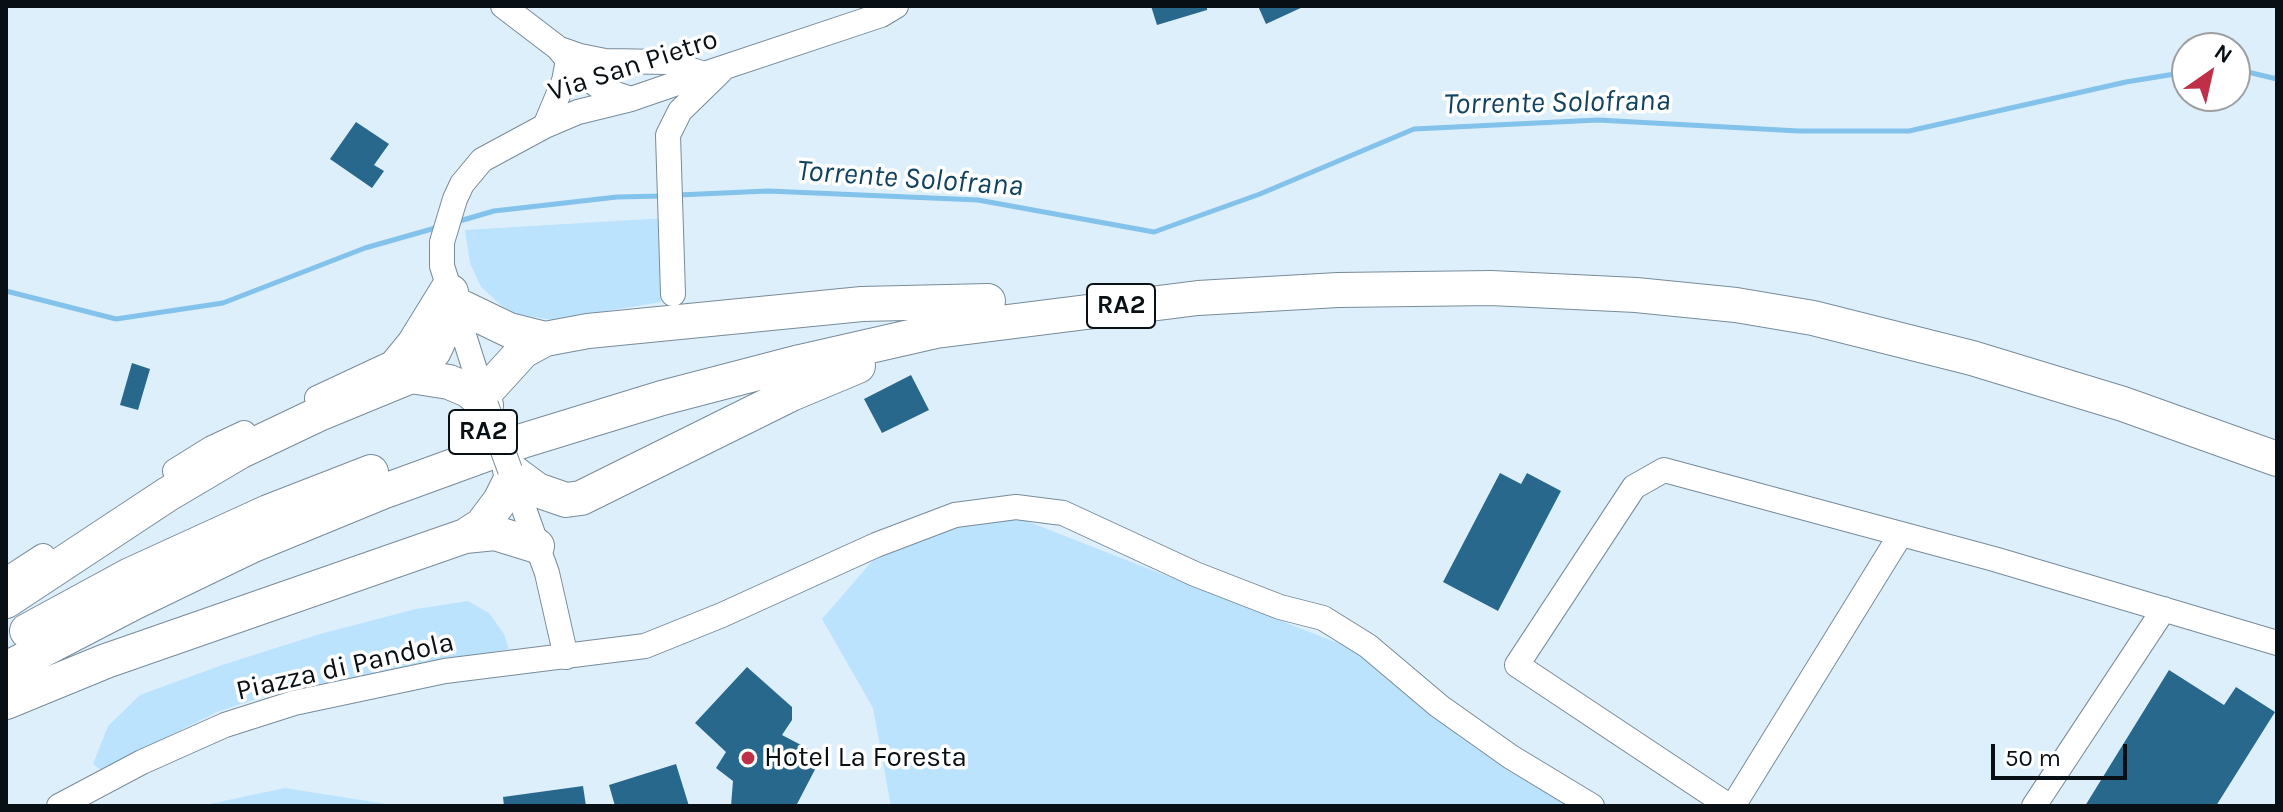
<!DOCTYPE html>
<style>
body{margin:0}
#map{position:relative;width:2283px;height:812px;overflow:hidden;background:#deeffc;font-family:Karla,sans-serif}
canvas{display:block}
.frame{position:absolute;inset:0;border:8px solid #091015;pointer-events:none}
.north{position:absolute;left:2171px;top:32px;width:80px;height:80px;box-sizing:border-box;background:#fff;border:2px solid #9d9fa1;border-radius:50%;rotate:34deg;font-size:22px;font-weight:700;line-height:32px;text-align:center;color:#091015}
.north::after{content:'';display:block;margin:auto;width:28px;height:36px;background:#bf2f47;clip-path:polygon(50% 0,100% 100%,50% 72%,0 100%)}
.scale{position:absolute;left:1991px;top:744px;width:136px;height:36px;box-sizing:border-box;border:4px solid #091015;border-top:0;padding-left:10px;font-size:24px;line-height:28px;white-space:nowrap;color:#091015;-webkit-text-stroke:6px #fff;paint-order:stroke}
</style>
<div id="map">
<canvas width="2283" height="812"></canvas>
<div class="frame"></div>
<div class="north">N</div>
<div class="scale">50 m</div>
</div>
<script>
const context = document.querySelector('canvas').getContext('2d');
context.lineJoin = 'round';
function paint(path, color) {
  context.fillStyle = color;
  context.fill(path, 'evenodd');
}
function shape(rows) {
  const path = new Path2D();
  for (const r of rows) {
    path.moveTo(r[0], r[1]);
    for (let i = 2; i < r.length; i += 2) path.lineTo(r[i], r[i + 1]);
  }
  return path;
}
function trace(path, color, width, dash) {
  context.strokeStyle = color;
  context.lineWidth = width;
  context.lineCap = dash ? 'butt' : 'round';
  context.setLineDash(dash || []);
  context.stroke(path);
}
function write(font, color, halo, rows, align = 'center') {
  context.font = font + ' Karla,sans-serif';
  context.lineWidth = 7;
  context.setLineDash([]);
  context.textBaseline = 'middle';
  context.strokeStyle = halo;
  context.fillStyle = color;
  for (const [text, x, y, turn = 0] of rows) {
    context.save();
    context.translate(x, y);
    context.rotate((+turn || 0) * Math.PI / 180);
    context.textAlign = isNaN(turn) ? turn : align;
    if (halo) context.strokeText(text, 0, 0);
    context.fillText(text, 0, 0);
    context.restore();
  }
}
const green = shape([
 [666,218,669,240,661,302,552,320,517,314,502,306,481,287,470,263,465,230],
 [986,505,1386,662,1587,806,891,806,873,708,822,619,888,543],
 [468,601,489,613,504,634,509,649,277,692,217,712,101,770,93,764,108,726,140,695,222,665,320,634,416,609],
 [285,788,399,806,200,806]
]);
const stream = shape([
 [2235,69,2277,79],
 [678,195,768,191,978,200,1154,232,1260,194,1414,129,1598,120,1799,131,1909,131,2126,82,2187,72],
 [456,222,494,211,617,197,664,196],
 [6,291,116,319,223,303,365,248,439,227]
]);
const building = shape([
 [1151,6,1207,6,1207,10,1157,25],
 [1258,6,1305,6,1266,24],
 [356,122,389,144,374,165,384,171,372,188,330,159],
 [132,363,150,369,138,410,120,405],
 [911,375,929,410,882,433,864,399],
 [1500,473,1521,484,1527,473,1561,491,1498,611,1443,582],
 [747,667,792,707,792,720,782,735,822,756,796,806,731,806,733,781,716,768,726,752,695,723],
 [2169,670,2224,705,2236,687,2275,712,2216,806,2085,806],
 [676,764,689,806,615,806,609,785],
 [583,786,586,806,504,806,503,797]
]);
const minor = shape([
 [503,6,558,48,580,74,606,91,631,99],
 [560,49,580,56,605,61,668,62,704,74],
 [545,126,564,81,568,60],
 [673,294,668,135,680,111,720,72],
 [317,398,392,363,410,341,447,281],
 [486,405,442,266,442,242,455,199,462,184,482,160,545,126,578,112,631,99,704,74,881,15,896,6],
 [510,470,547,573,566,657],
 [175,471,212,448,244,433],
 [6,580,43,556],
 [59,806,142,762,225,725,294,703,445,671,645,646,722,615,876,545,955,515,1016,507,1063,513,1195,574,1280,607,1323,618,1368,646,1439,706,1511,757,1592,806],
 [1729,806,1517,665,1634,487,1664,470,1994,559,2277,643],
 [1733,806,1901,534],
 [2034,806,2164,609]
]);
const highway = shape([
 [455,304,509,330,545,339],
 [411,376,434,351,446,325,451,292],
 [483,395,523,351,545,339,588,331,862,304,988,301],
 [510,470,537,490,566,500,581,498,791,394,858,366],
 [465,536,495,533,537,546],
 [6,601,168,494,239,452,321,413,411,376,449,382,468,390,486,405],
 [27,631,130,575,268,512,371,472],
 [6,669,135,602,253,545,382,492,522,441,662,398,800,362,936,331,1198,298,1338,290,1491,288,1636,295,1736,305,1813,318,1972,358,2123,404,2277,459],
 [6,702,106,661,465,536,482,525,500,501,512,477]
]);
const minorBridge = shape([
 [486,405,510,470]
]);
const markers = [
 [748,758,8,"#bf2f47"]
];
const shields = [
 [1121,306,68],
 [483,432,68]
];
const shieldNames = [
 ["RA2",1121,306],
 ["RA2",483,432]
];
const streetNames = [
 ["Via San Pietro",633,66,-18],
 ["Piazza di Pandola",345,667,-13]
];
const poiNames = [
 ["Hotel La Foresta",764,758]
];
const waterNames = [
 ["Torrente Solofrana",1557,103,-1],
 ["Torrente Solofrana",910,179,4]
];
paint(green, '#bbe3fe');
trace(stream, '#83c2eb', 5);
paint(building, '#28688d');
trace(minor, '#778b99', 26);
trace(highway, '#778b99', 36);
trace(minor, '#fff', 24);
trace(highway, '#fff', 34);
trace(minorBridge, '#778b99', 26, []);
trace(minorBridge, '#fff', 24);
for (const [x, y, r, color] of markers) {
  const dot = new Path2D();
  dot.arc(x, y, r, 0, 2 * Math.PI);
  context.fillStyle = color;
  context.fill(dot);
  trace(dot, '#fff', 3);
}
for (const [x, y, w] of shields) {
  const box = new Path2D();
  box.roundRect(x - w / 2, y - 22, w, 44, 6);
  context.fillStyle = '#fff';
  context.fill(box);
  trace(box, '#091015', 2);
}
write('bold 26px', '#091015', null, shieldNames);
write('28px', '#091015', '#fff', streetNames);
write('28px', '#091015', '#fff', poiNames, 'left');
write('italic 30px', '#11435f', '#fff', waterNames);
</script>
